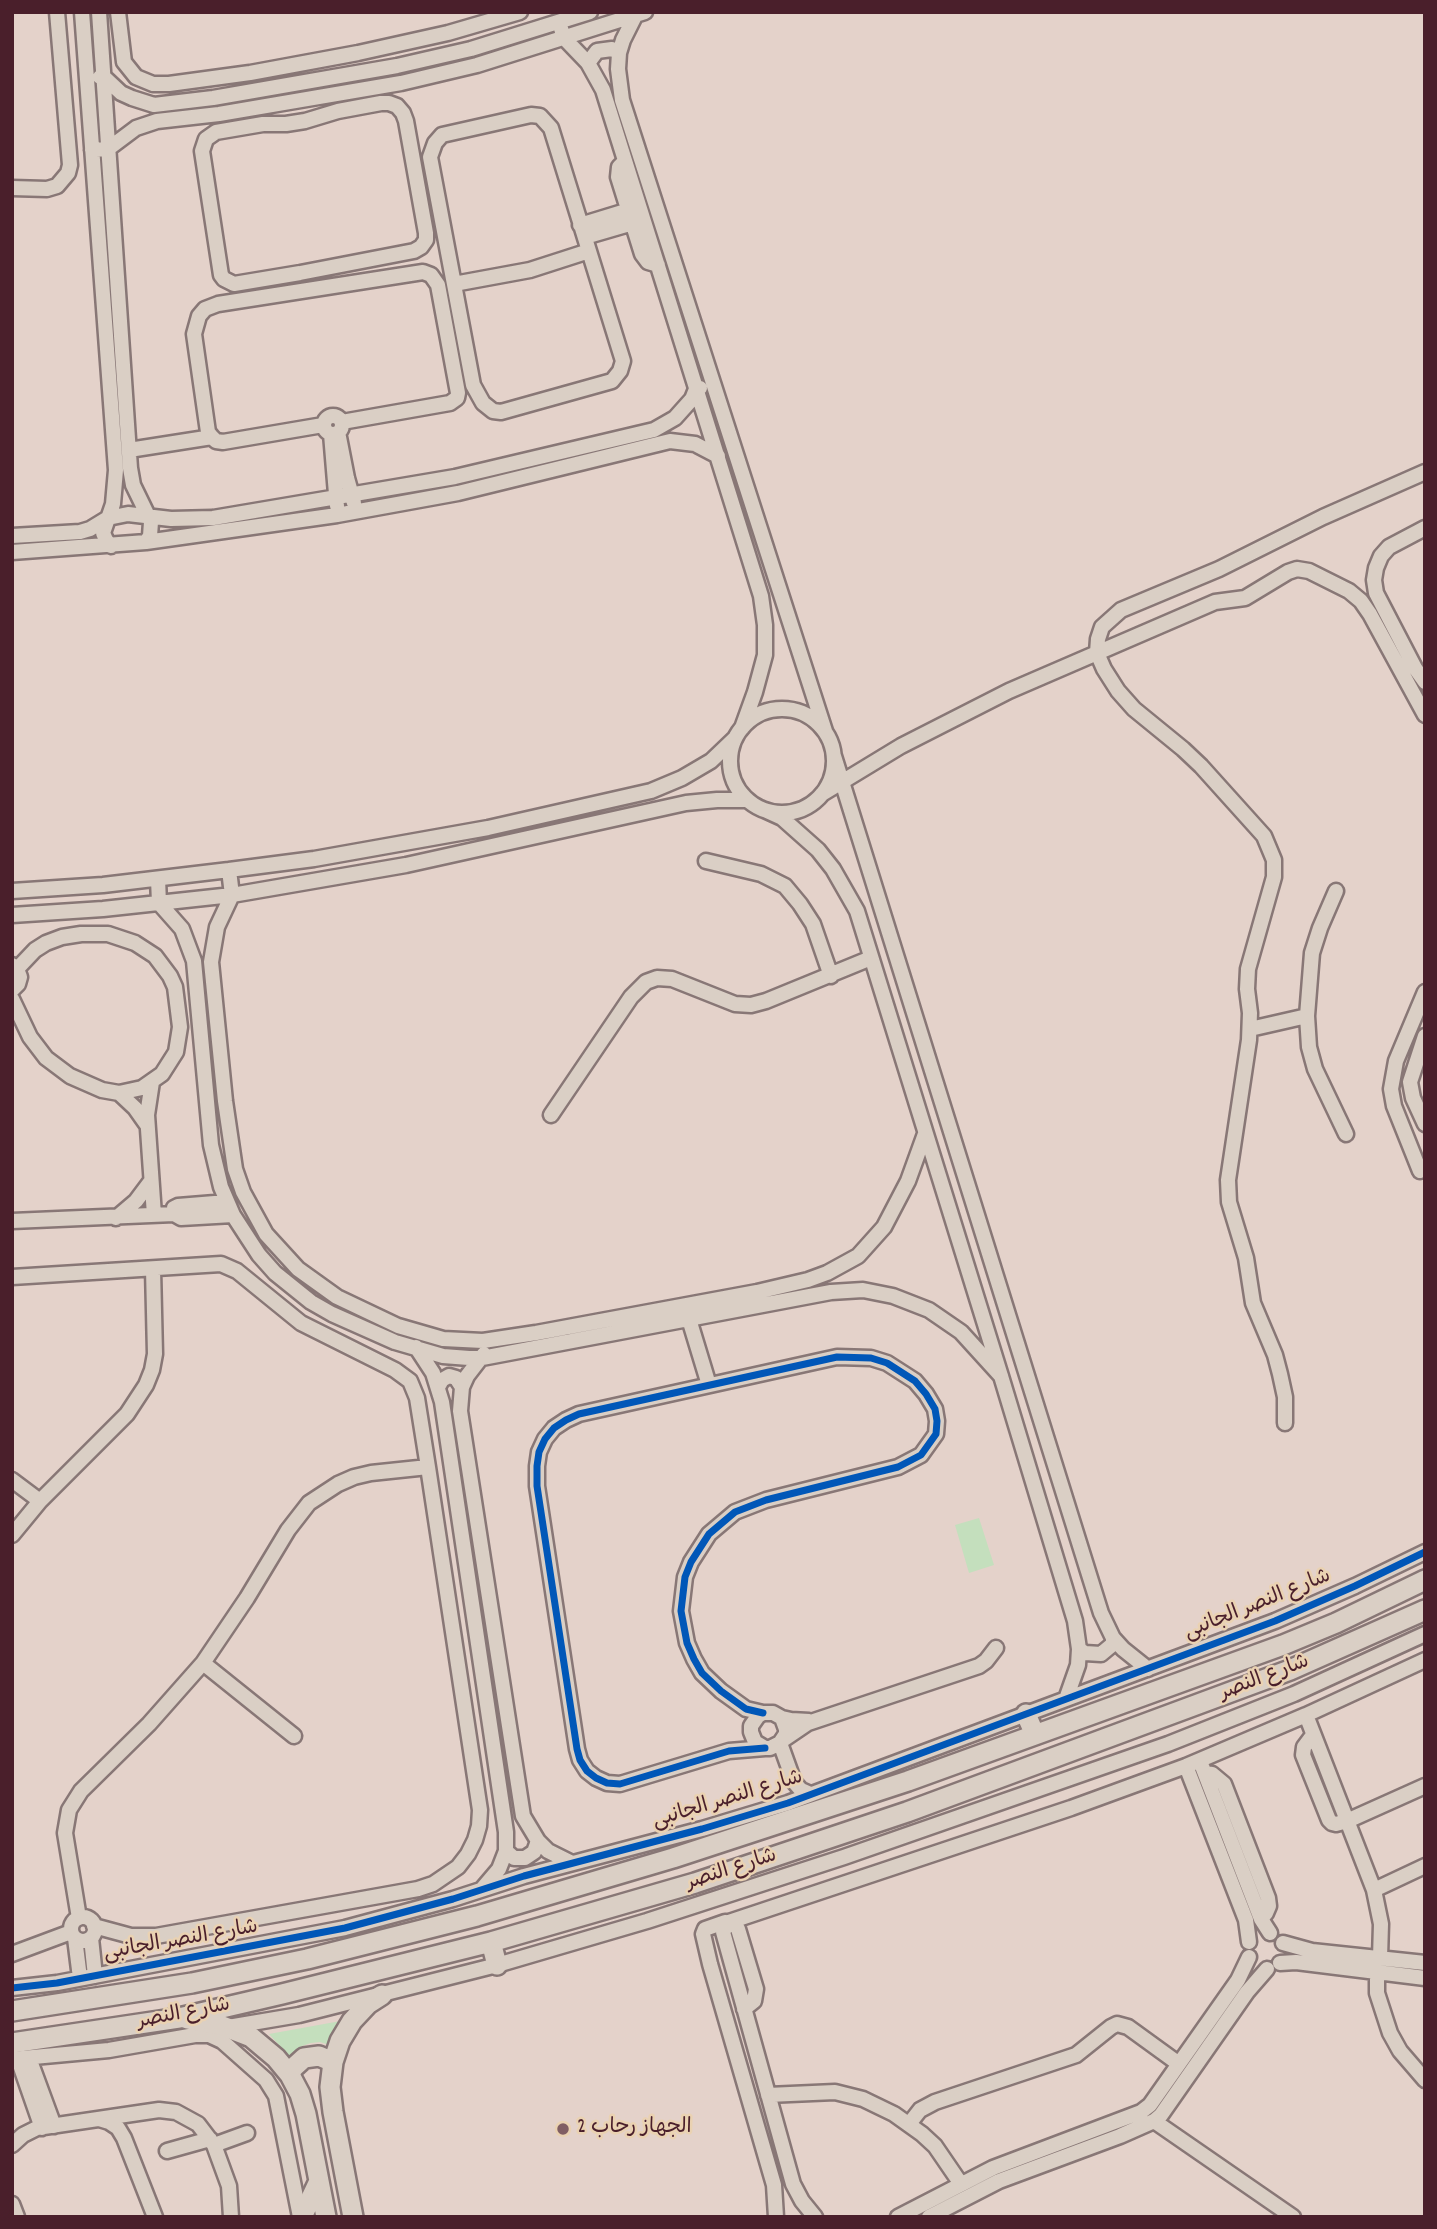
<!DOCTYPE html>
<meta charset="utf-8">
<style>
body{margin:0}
#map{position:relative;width:1437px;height:2229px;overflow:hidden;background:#e4d2ca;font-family:Dekko,sans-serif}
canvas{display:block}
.frame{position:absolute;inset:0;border:14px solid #4a1f2b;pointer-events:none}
</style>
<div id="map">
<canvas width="1437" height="2229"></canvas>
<div class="frame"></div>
</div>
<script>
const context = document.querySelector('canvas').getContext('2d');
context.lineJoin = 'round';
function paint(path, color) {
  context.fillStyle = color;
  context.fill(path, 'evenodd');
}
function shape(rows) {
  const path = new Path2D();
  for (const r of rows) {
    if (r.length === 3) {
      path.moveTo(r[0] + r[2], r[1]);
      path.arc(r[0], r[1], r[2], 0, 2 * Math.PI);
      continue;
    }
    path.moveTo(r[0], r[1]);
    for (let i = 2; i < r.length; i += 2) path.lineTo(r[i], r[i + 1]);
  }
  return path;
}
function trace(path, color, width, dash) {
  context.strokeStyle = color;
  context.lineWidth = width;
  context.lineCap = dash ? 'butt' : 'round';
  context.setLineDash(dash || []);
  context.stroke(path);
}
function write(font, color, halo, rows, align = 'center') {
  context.font = font + ' Dekko,"Playpen Sans Arabic",sans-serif';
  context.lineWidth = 5;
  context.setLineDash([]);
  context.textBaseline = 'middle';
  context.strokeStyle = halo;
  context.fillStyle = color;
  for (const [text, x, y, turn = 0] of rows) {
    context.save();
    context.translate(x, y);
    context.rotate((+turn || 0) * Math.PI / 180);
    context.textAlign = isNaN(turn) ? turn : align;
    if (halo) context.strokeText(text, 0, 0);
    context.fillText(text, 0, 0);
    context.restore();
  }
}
const green = shape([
 [979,1518,994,1565,969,1573,955,1525],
 [346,2020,329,2045,320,2042,311,2043,302,2046,290,2057,269,2034]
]);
const minor = shape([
 [82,12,116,470,113,504,103,533,106,540,111,546],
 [99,12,130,468,133,485,151,522,150,536,146,542],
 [118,12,124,62,136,77,153,84,169,84,250,73,358,53,448,33,520,12],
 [635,16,623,40,619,53,618,69,622,100,825,731],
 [559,22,564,38,588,63,603,90,761,596,765,625,765,655,755,692,742,728],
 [588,63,597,51,612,49,619,53],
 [100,77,104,77,121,93,132,98,154,105,213,98,397,66,471,49,590,12],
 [381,103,389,103,397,106,403,113,406,121,426,233,426,240,421,247,414,251,300,273,234,284,224,279,221,275,202,151,206,139,216,132,263,124,286,124,305,121,338,111,381,103],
 [531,115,540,116,551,128,623,361,620,371,612,381,501,412,493,411,483,403,473,385,430,157,435,143,442,135,531,115],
 [92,150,108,149,136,128,157,121,219,114,401,83,477,65,645,12],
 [625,161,619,167,618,177,642,254,648,262,658,265],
 [12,188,47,189,57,186,68,173,70,165,57,12],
 [580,225,629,210],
 [585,237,633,223],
 [454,284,530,270,589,251],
 [333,425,9],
 [323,425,223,442,216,441,212,437,208,432,194,334,199,316,205,309,218,304,423,272,431,275,438,285,458,393,457,398,450,403,342,422],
 [331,434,337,506],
 [339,437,347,478,354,503],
 [129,450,212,437],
 [1425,528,1389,547,1381,556,1376,568,1374,580,1376,593,1415,668,1425,682],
 [12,536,80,532,90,529,108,518,128,514,171,519,213,518,455,477,654,430,675,418,692,399,696,389,700,388],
 [12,552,146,542,337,515,458,493,670,441,695,444,718,456],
 [782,761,52],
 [834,756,1101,1613,1113,1638,1123,1649,1148,1669],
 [822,794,901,746,1009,691,1215,602,1245,598,1288,572,1297,569,1309,571,1349,591,1361,601,1370,614,1425,715],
 [760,808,782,818,818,850,833,869,857,911,1001,1376,1075,1621,1079,1649,1078,1665,1066,1699],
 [706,861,761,874,785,886,800,904,813,924,831,976],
 [229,870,232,895,217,927,211,962,225,1101,235,1169,243,1192,266,1234,298,1269,337,1297,398,1326,443,1339,483,1341,536,1333,757,1292,808,1280,827,1273,858,1256,884,1227,908,1181,925,1134],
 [158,879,159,903,182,929,194,961,211,1145,221,1187,233,1215,259,1255,275,1273,311,1302,332,1314,395,1342,443,1356,469,1358,482,1358,831,1292,863,1290,893,1296,929,1310,961,1332,1001,1376],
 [12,891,103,885,229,870,314,859,488,828,651,791,682,778,711,761,734,739],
 [1336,891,1320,928,1312,953,1307,1016,1309,1047,1315,1069,1346,1134],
 [12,915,103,909,232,895,406,865,686,803,717,800,747,800],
 [12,990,18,984,20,977,17,969,12,965],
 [12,999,30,1037,46,1058,70,1076,102,1090,119,1093,142,1088,162,1074,176,1052,180,1027,175,987,170,976,155,956,135,943,108,934,81,934,62,937,46,943,35,950,17,969],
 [1250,1029,1307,1016],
 [1425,1036,1410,1082,1413,1098,1425,1124],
 [152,1082,147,1115,154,1215],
 [119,1093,135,1108,147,1125],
 [551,1115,631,997,646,982,657,978,672,979,735,1004,751,1005,766,1001,871,958],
 [1420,1171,1394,1106,1391,1089,1396,1061,1425,992],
 [227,1202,178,1206,174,1208,174,1214,181,1218,233,1215],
 [116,1218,136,1201,151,1181],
 [12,1221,174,1214],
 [12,1277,221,1264,237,1271,301,1323,395,1370,410,1381,417,1398,428,1467,480,1810,479,1826,475,1840,468,1854,458,1867,433,1884,418,1889,156,1936,131,1936,94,1926],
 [689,1319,709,1385],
 [416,1347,433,1373,442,1402,506,1832,506,1851,499,1869,482,1889],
 [484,1354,467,1376,462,1387,460,1411,523,1816,538,1841,548,1851,572,1863],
 [438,1387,442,1380,449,1376,456,1378,462,1387],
 [1285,1423,1285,1397,1280,1374,1275,1355,1253,1303,1246,1258,1229,1202,1228,1180,1249,1040,1250,1013,1247,989,1248,969,1274,877,1274,860,1264,836,1201,766,1183,749,1134,709,1118,691,1104,669,1097,653,1098,639,1102,627,1121,610,1219,569,1323,517,1425,472],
 [12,1480,40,1501],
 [12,1535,40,1501,127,1414,146,1385,152,1370,155,1354,153,1269],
 [1079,1649,1085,1653,1101,1654,1113,1644,1113,1638],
 [203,1663,294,1736],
 [763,1713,746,1709,721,1691,702,1673,694,1659,687,1643,681,1611,685,1577,691,1562,709,1534,735,1512,766,1500,898,1467,921,1455,936,1434,937,1421,935,1409,926,1394,915,1381,887,1363,871,1358,837,1357,579,1414,566,1420,554,1428,545,1439,539,1452,537,1466,537,1486,577,1749,580,1760,587,1771,596,1778,607,1783,620,1784,729,1751,765,1748],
 [1306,1715,1374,1890,1381,1924,1380,1958],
 [782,1718,786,1729,786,1734,780,1743,770,1748,765,1748,755,1742,751,1732,751,1726,758,1716,763,1713,773,1713,782,1718,791,1720,809,1721],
 [1313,1735,1304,1747,1303,1755,1329,1820,1332,1823,1336,1824,1347,1821,1425,1786],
 [783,1740,808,1723,979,1666,986,1661,996,1648],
 [780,1743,794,1782,801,1790,810,1794],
 [1200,1761,1261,1919,1270,1933],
 [1186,1766,1246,1920,1249,1942],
 [1205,1773,1212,1774,1224,1784,1268,1898,1269,1906,1266,1913,1261,1919],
 [506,1851,514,1858,525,1858,534,1852,538,1841],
 [1374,1890,1425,1866],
 [83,1929,12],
 [79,1918,65,1833,69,1810,81,1791,149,1724,203,1663,247,1598,288,1530,309,1503,338,1484,354,1477,371,1473,428,1467],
 [75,1938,80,1978],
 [91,1938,95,1976],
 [1283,1943,1312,1951,1425,1963],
 [12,1954,71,1932],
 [1280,1963,1296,1962,1425,1978],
 [1377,1972,1377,1993,1390,2033,1400,2051,1425,2080],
 [12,1988,57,1983,345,1928,453,1899,524,1876,702,1829,788,1803,1275,1621,1355,1586,1425,1552],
 [744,2009,754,2001,756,1989,738,1929,733,1923,725,1922,705,1929,703,1934,710,1964,774,2185,776,2217],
 [228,2027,299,2015,497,1965,647,1921,844,1857,1168,1744,1294,1694,1425,1634],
 [29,2058,54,2126],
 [12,2059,109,2050,195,2035,209,2035,222,2041,266,2080,276,2096,300,2217],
 [18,2059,42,2128],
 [768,2095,835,2092,863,2099,894,2114,922,2134,935,2146,961,2184],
 [99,2119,109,2122,118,2128,124,2138,155,2217],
 [1154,2121,1293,2217],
 [909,2124,920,2110,935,2102,1076,2055,1111,2027,1117,2024,1128,2027,1179,2064],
 [12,2145,23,2135,37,2128,159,2110,176,2112,198,2124,214,2145,229,2186,231,2217],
 [214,2145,247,2133],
 [167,2151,210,2139],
 [12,2204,17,2217],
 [815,2217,802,2201,793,2184,723,1932,729,1922,1071,1808,1186,1766,1306,1715,1425,1660],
 [898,2217,993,2168,1141,2112,1150,2105,1238,1980,1249,1957],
 [929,2217,999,2181,1120,2136,1154,2121,1161,2115,1247,1992,1267,1969]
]);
const major = shape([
 [1026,1714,1035,1735],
 [491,1942,497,1965],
 [12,2011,192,1983,307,1959,477,1916,673,1858,908,1781,1283,1645,1336,1623,1425,1580],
 [187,2019,220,2025,251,2037,276,2058,290,2075,300,2094,306,2114,326,2217],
 [12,2043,179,2018,282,1994,491,1942,695,1883,907,1812,1290,1670,1425,1610],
 [290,2075,293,2068,304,2058,319,2056,333,2062],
 [302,2217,319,2181],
 [353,2217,333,2112,330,2087,333,2062,340,2041,352,2021,368,2004,382,1995]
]);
const cycleway = shape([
 [763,1713,746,1709,721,1691,702,1673,694,1659,687,1643,681,1611,685,1577,691,1562,709,1534,735,1512,766,1500,898,1467,921,1455,936,1434,937,1421,935,1409,926,1394,915,1381,887,1363,871,1358,837,1357,579,1414,566,1420,554,1428,545,1439,539,1452,537,1466,537,1486,577,1749,580,1760,587,1771,596,1778,607,1783,620,1784,729,1751,765,1748],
 [12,1988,57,1983,345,1928,453,1899,524,1876,702,1829,788,1803,1275,1621,1355,1586,1425,1552]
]);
const markers = [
 [563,2129,7,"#805e63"]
];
const streetNames = [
 ["شارع النصر الجانبى",1258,1606,-22],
 ["شارع النصر",1265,1679,-21],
 ["شارع النصر الجانبى",728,1801,-17],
 ["شارع النصر",732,1871,-18],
 ["شارع النصر الجانبى",181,1942,-10],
 ["شارع النصر",184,2015,-11]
];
const poiNames = [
 ["الجهاز رحاب 2",577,2129]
];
paint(green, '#c4dfbd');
trace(minor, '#887776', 19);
trace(major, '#887776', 24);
trace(minor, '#dacfc5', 14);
trace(major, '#dacfc5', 19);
trace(cycleway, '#0057b8', 7);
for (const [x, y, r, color] of markers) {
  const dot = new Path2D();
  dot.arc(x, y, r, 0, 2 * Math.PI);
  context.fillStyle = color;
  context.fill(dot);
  trace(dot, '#ead2b2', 2.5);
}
write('21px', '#4a1f2b', '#ead2b2', streetNames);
write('21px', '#4a1f2b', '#ead2b2', poiNames, 'left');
</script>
